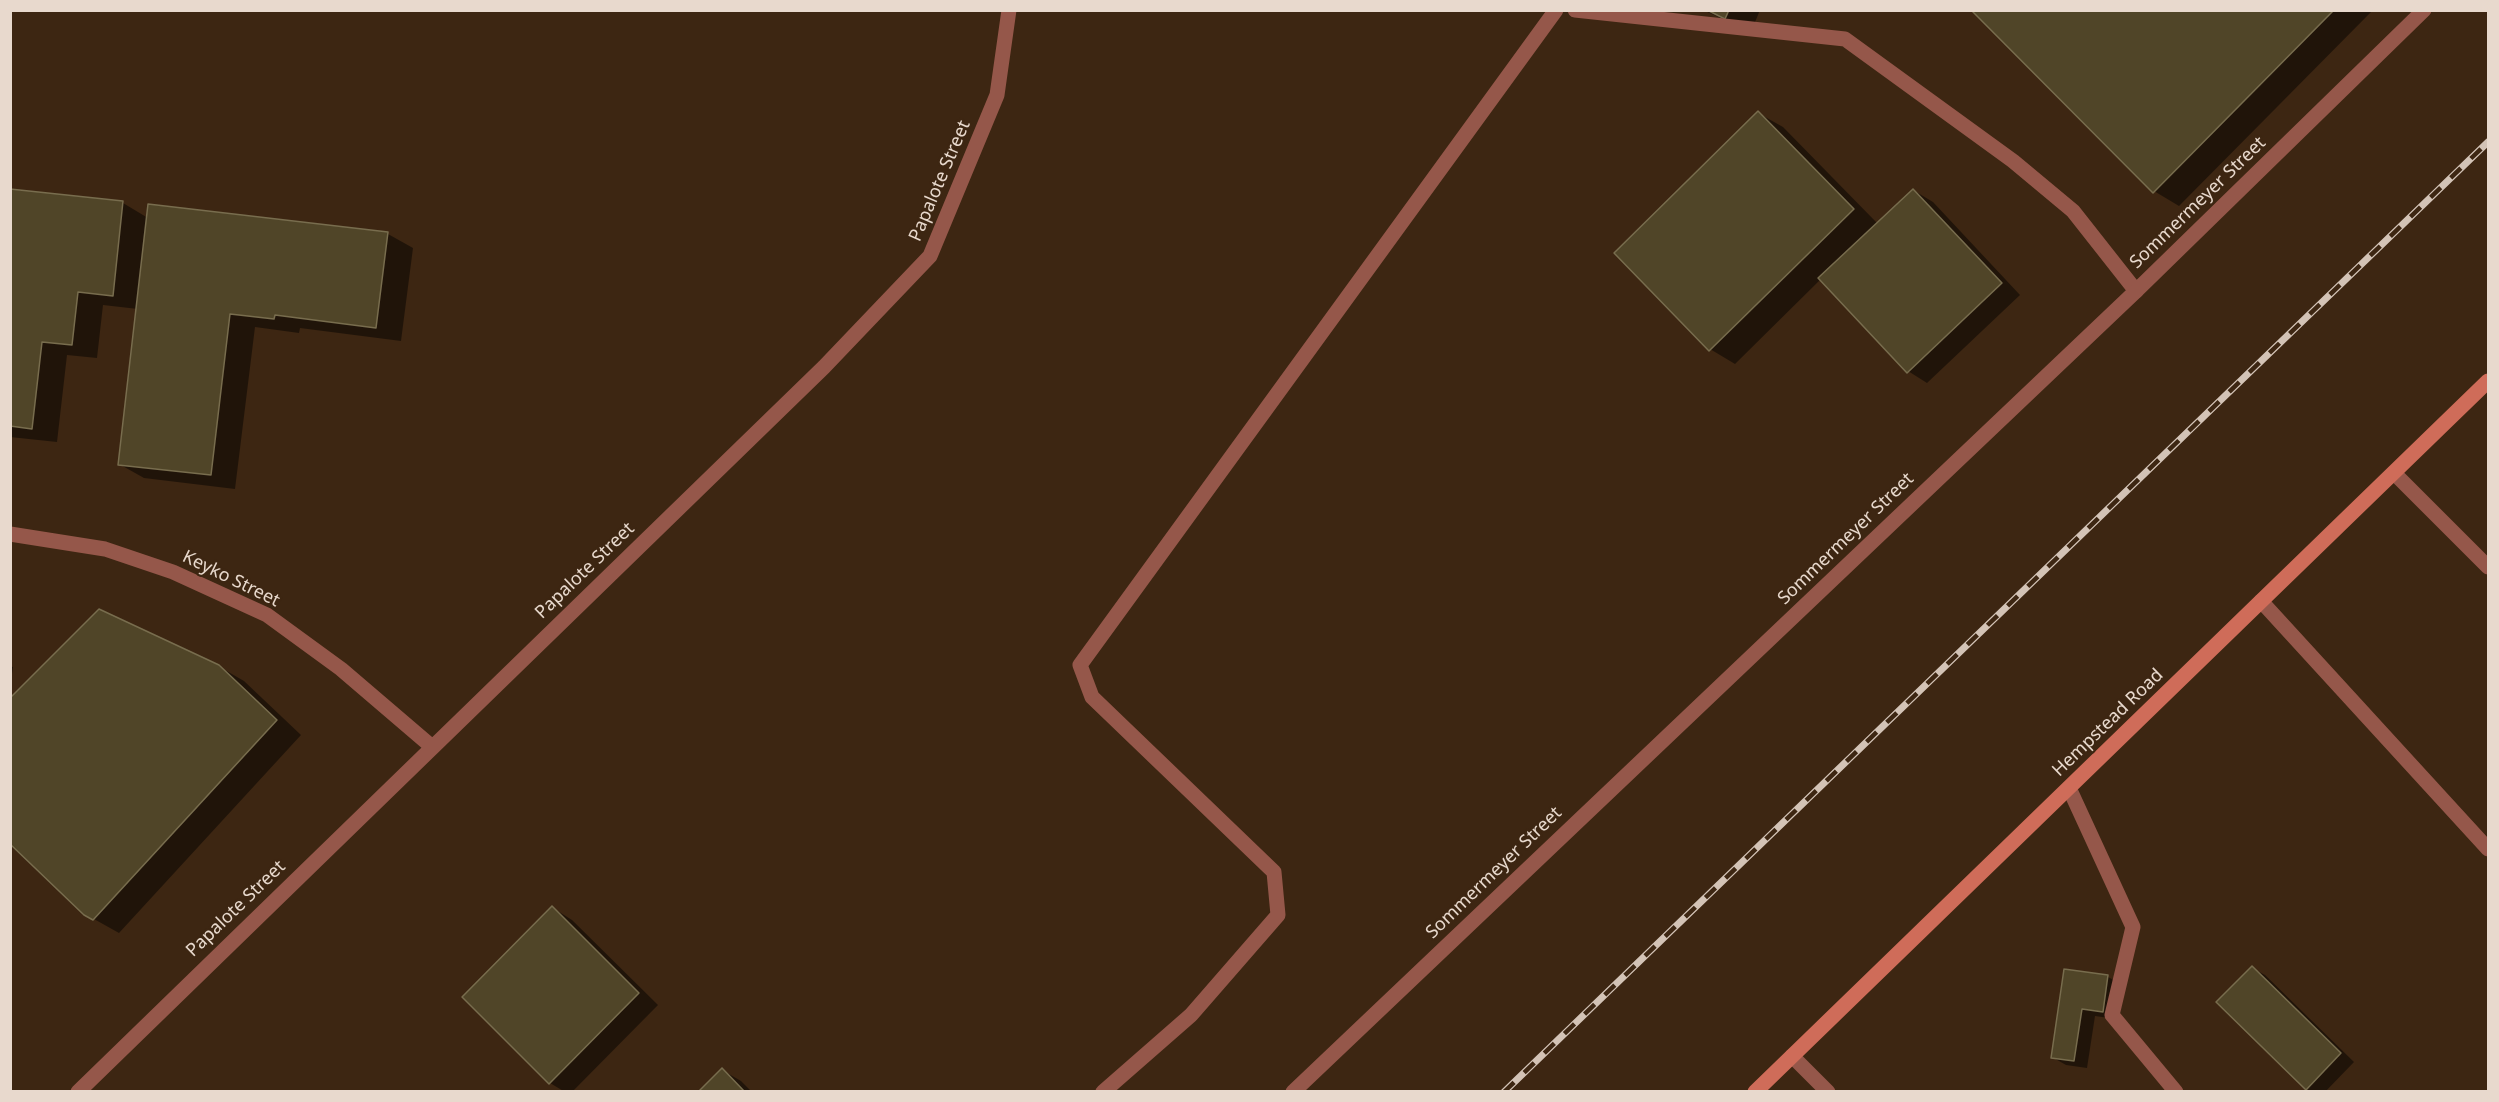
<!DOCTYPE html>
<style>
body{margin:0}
#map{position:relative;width:2499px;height:1102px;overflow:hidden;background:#3d2612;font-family:"Noto Sans",sans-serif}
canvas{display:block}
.frame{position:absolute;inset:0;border:12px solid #e8d9cd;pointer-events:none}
</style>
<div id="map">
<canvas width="2499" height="1102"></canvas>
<div class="frame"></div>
</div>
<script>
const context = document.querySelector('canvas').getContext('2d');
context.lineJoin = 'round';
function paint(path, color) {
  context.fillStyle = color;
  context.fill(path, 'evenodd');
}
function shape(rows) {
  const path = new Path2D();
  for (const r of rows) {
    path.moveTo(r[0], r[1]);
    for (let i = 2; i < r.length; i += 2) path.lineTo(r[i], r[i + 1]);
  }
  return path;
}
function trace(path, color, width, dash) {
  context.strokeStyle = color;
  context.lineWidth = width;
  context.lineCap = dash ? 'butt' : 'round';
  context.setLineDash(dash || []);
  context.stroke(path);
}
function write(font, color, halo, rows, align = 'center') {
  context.font = font + ' "Noto Sans",sans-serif';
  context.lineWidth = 4.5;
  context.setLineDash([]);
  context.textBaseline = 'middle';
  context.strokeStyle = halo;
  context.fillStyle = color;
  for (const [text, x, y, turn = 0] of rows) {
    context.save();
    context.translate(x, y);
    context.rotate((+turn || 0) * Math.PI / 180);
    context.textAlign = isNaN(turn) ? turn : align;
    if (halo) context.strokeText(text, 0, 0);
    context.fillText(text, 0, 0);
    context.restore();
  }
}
const shadow = shape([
 [1703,10,1760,10,1751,32],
 [1974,10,2373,10,2179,206,2154,191],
 [1758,113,1783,127,1878,224,1913,190,1933,202,2020,295,1927,383,1908,371,1821,279,1735,364,1710,349],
 [10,190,123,203,148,218,388,234,413,248,401,341,300,328,299,333,255,327,235,489,144,478,119,464,138,309,103,305,97,358,67,355,57,442,10,437],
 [10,666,13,667,10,687],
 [218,666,244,681,301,735,119,933,85,914],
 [553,908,572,920,658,1005,572,1092,565,1092,550,1083],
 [2252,968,2265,975,2354,1062,2325,1092,2311,1092,2306,1089],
 [2065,970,2108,977,2121,984,2116,1019,2095,1016,2087,1068,2066,1065,2052,1057],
 [722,1070,741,1081,752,1092,700,1092]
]);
const building = shape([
 [1707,10,1729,10,1725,19,1707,10],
 [1971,10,2334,10,2153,193,1971,10],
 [1758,111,1854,209,1709,351,1614,253,1758,111],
 [10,189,123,201,113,296,78,292,72,345,42,342,32,429,10,426,10,189],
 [1913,189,2002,283,1907,373,1818,278,1913,189],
 [148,204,388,232,376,328,275,315,274,319,230,314,211,475,118,465,148,204],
 [99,609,219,665,277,720,93,920,84,915,10,844,10,698,99,609],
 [552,906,639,993,549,1084,462,997,552,906],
 [2252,966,2341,1053,2306,1090,2216,1002,2252,966],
 [2064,969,2108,975,2103,1012,2082,1009,2074,1061,2051,1058,2064,969],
 [722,1068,745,1092,698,1092,722,1068]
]);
const service = shape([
 [1575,10,1845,39,2013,161,2073,211,2136,291],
 [2394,473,2488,567],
 [2261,601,2488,849],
 [2069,788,2133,927,2112,1015,2176,1092],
 [1792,1056,1828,1092],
 [1103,1092,1191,1015,1278,915,1274,872,1092,697,1080,665,1556,10]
]);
const minor = shape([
 [10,534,105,549,173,572,267,615,341,669,431,746],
 [78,1092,824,367,930,256,997,95,1009,10]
]);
const tertiary = shape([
 [1293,1092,2136,291,2424,10]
]);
const secondary = shape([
 [1755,1092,2488,381]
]);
const rail = shape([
 [1504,1092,2488,142]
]);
const streetNames = [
 ["Papalote Street",940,181,-67],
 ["Sommermeyer Street",2198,203,-44],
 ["Sommermeyer Street",1846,539,-44],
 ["Papalote Street",585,571,-44],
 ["Keyko Street",231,579,26],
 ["Hempstead Road",2108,723,-44],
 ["Sommermeyer Street",1494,873,-44],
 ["Papalote Street",236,909,-44]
];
paint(shadow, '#0007');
paint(building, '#504528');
trace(building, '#786d4e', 1.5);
trace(service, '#95574a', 15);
trace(minor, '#95574a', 15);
trace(tertiary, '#95574a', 15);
trace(secondary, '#cf6c59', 15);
trace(rail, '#d3c3b6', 7);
trace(rail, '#3d2612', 4.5, [14]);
write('18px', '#e8d9cd', '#3d2612', streetNames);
</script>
